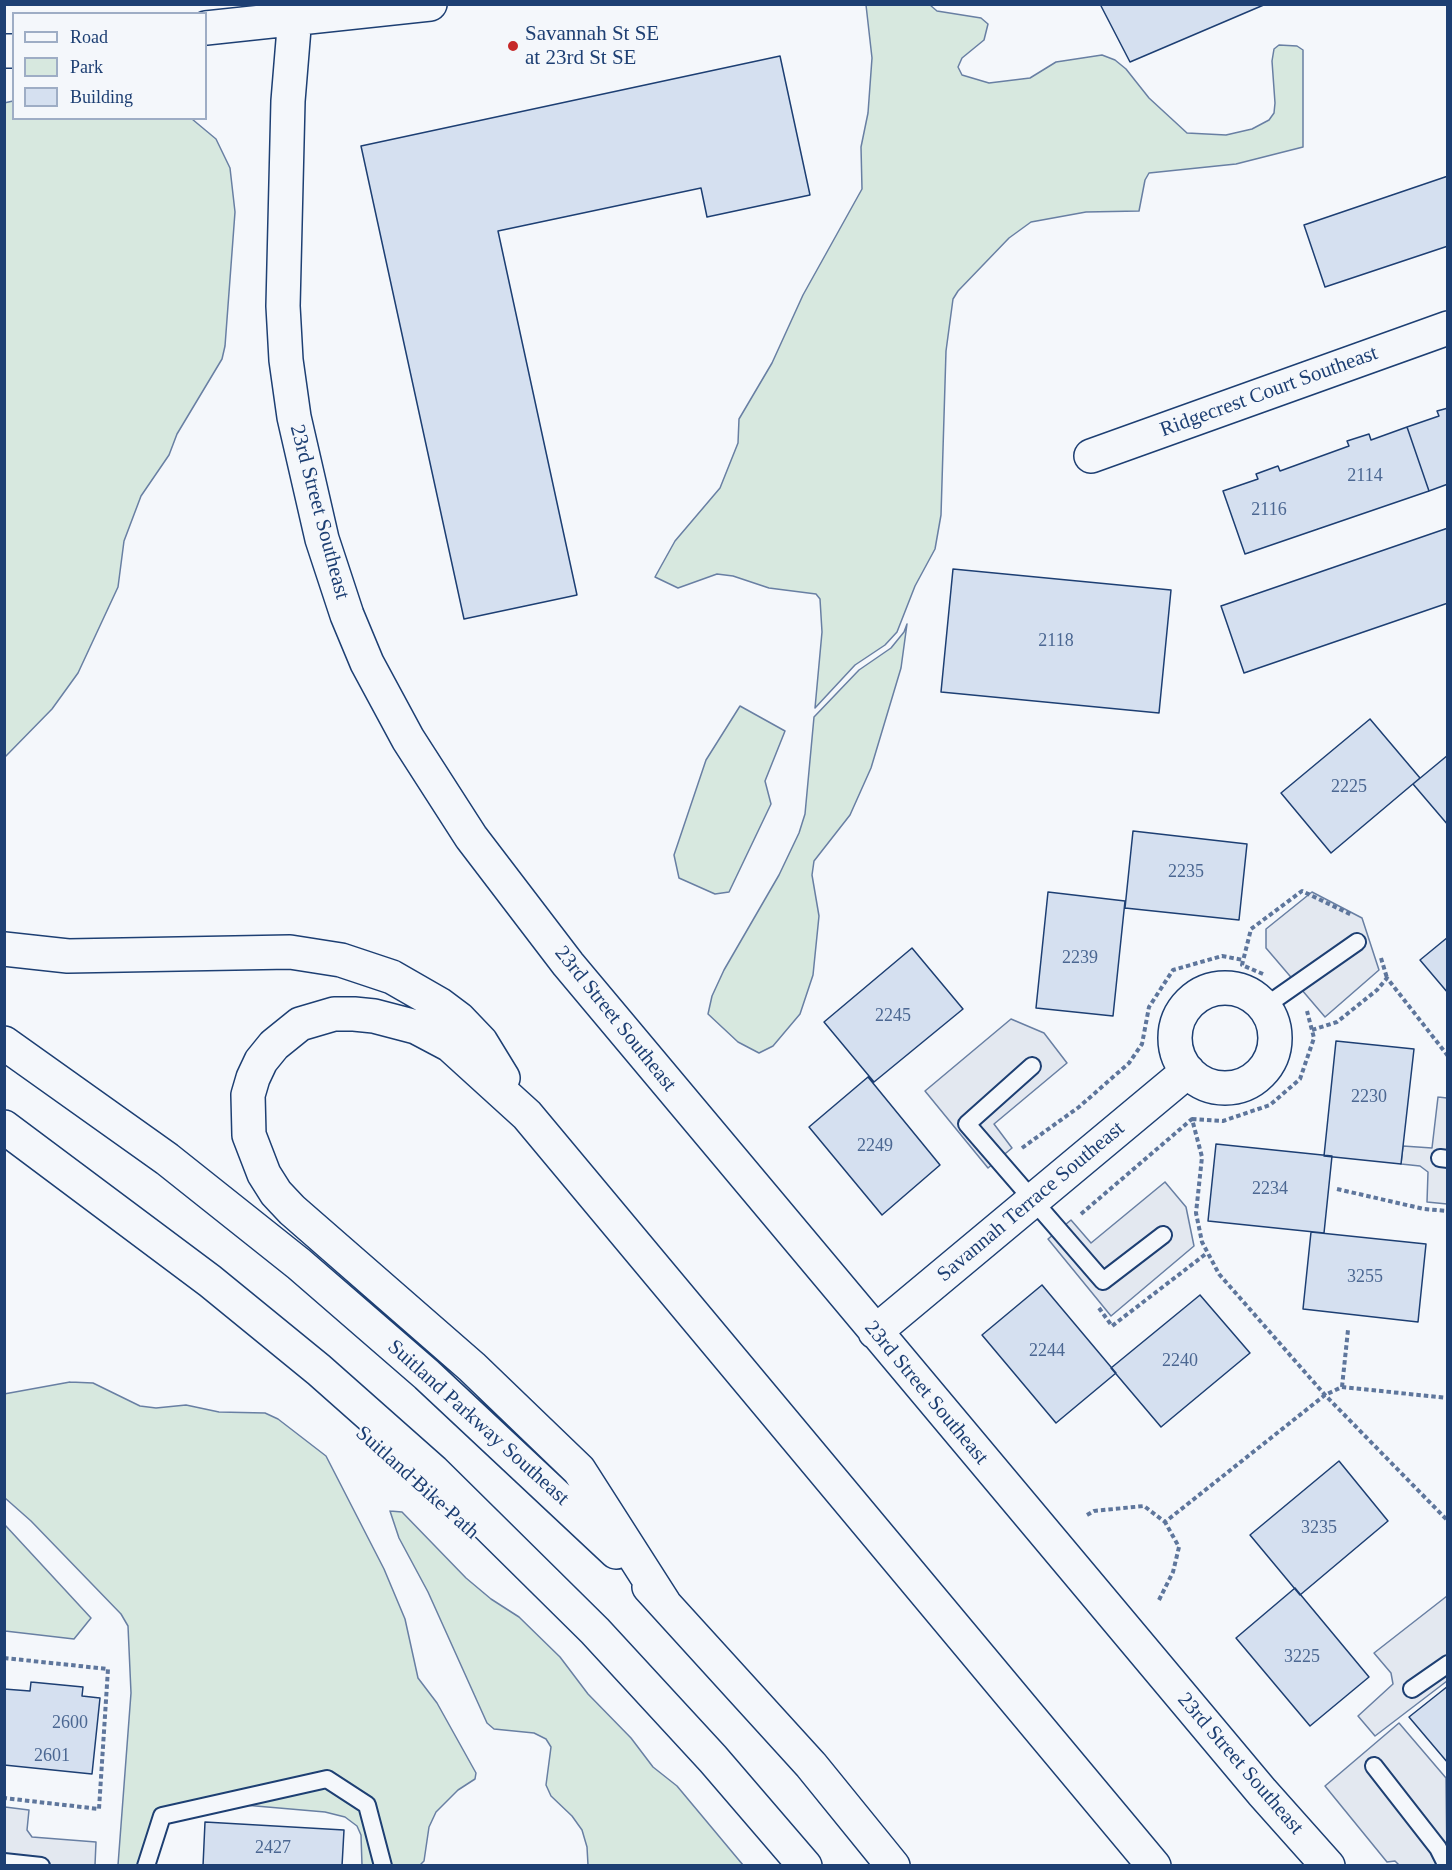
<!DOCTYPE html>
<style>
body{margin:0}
#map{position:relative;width:1452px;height:1870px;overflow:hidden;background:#f4f7fb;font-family:"Times New Roman",serif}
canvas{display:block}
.frame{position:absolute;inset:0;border:6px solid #1d3f73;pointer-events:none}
.legend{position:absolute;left:12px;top:12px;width:195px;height:108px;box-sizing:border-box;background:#f4f7fb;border:2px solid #9eadc5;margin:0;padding:8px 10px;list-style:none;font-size:18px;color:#1d3f73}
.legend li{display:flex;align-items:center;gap:12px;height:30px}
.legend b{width:30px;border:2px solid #9eadc5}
</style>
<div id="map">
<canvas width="1452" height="1870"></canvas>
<div class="frame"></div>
<ul class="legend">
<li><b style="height:8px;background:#f4f7fb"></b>Road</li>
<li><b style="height:16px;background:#d7e8df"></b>Park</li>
<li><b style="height:16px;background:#d5e0f0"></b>Building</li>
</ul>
</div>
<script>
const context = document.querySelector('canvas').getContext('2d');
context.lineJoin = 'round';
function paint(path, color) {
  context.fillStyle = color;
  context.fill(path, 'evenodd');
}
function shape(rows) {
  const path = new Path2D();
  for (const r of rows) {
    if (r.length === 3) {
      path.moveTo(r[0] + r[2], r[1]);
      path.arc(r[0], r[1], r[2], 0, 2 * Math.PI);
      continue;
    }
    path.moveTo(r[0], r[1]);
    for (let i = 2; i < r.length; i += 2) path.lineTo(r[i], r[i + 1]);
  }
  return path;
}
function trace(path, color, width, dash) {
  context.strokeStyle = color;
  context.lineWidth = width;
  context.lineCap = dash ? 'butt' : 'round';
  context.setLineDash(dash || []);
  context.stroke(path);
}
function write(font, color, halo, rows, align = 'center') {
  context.font = font + ' "Times New Roman",serif';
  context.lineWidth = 4.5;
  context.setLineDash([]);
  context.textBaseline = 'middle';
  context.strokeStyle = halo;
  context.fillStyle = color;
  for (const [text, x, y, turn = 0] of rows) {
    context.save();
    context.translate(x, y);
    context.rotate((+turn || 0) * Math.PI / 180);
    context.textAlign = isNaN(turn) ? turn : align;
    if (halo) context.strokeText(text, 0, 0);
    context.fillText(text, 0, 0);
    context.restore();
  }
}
const green = shape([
 [866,5,930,5,937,11,981,18,988,24,984,40,962,58,958,67,962,75,989,83,1030,78,1056,62,1102,55,1115,60,1126,69,1149,98,1187,133,1226,135,1252,129,1269,120,1274,113,1275,103,1272,61,1274,49,1279,45,1297,46,1303,50,1303,147,1236,164,1149,173,1145,180,1139,211,1086,212,1031,222,1009,238,958,291,953,299,946,351,941,515,935,549,915,586,897,632,885,645,855,665,815,708,822,632,820,599,816,594,769,588,733,576,717,574,678,588,655,577,675,541,720,488,738,443,739,419,772,363,803,295,862,189,861,147,868,113,872,58,866,5],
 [13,101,14,118,192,119,216,139,230,168,235,212,225,346,222,359,177,434,169,455,141,496,124,541,118,587,78,673,52,709,5,757,4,103,13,101],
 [907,624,901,668,871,768,850,815,814,861,812,875,819,916,813,975,800,1014,773,1046,759,1053,738,1042,708,1014,712,996,724,970,779,875,799,833,805,814,814,717,859,670,891,648,904,632,907,624],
 [740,706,785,731,765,781,771,804,729,892,715,894,679,878,674,855,706,760,740,706],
 [70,1382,93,1383,140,1406,156,1408,186,1405,219,1412,265,1413,278,1419,326,1456,384,1569,405,1619,418,1678,437,1703,476,1773,475,1779,458,1790,436,1812,429,1827,424,1861,420,1865,362,1865,361,1835,357,1826,345,1817,325,1812,221,1803,170,1817,150,1865,118,1865,131,1693,128,1626,121,1614,31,1521,5,1498,4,1394,70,1382],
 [390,1511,402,1512,466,1578,491,1599,519,1617,560,1657,588,1694,631,1738,653,1767,677,1786,743,1865,588,1865,587,1847,582,1830,572,1816,551,1796,546,1785,551,1747,546,1739,534,1733,494,1729,487,1723,428,1592,399,1538,390,1511],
 [5,1525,91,1618,74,1639,5,1631,5,1525]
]);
const parking = shape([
 [1312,892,1362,918,1379,970,1325,1017,1266,948,1266,929,1312,892],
 [1011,1019,1044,1033,1067,1063,994,1124,1012,1148,988,1168,925,1091,1011,1019],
 [1438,1097,1447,1098,1447,1204,1427,1202,1428,1172,1420,1166,1401,1164,1403,1146,1432,1148,1438,1097],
 [1165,1182,1186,1207,1194,1246,1111,1316,1048,1239,1071,1220,1091,1243,1165,1182],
 [1447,1596,1447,1681,1375,1736,1358,1716,1393,1684,1391,1673,1374,1653,1447,1596],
 [1399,1723,1446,1778,1447,1865,1399,1865,1395,1861,1387,1862,1325,1786,1399,1723],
 [5,1807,29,1810,27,1830,32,1837,96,1842,95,1865,5,1866,5,1807]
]);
const building = shape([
 [1100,4,1266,4,1130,62,1100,4],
 [780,56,810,195,707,217,701,188,498,231,577,595,464,619,361,146,780,56],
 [1448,176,1448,246,1325,287,1304,225,1448,176],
 [1448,408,1448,484,1429,491,1407,427,1439,416,1437,411,1448,408],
 [1407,427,1429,491,1245,554,1223,491,1258,479,1256,474,1278,466,1280,471,1349,446,1347,441,1369,434,1371,440,1407,427],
 [1448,528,1448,603,1244,673,1221,606,1448,528],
 [953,569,1171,590,1159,713,941,692,953,569],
 [1370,719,1420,778,1331,853,1281,793,1370,719],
 [1448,755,1448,825,1413,784,1448,755],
 [1133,831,1247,844,1239,920,1125,908,1133,831],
 [1048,892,1125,901,1113,1016,1036,1008,1048,892],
 [1448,937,1448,993,1420,960,1448,937],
 [912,948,963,1009,874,1082,824,1022,912,948],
 [1336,1041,1414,1049,1401,1164,1324,1156,1336,1041],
 [868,1077,940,1165,882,1215,809,1127,868,1077],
 [1216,1144,1332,1156,1324,1233,1208,1221,1216,1144],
 [1311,1232,1426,1244,1418,1322,1303,1309,1311,1232],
 [1042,1285,1116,1373,1056,1423,982,1335,1042,1285],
 [1200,1295,1250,1353,1161,1427,1111,1368,1200,1295],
 [1339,1461,1388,1521,1300,1595,1250,1535,1339,1461],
 [1295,1588,1369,1677,1310,1726,1236,1638,1295,1588],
 [31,1682,83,1687,82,1696,100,1698,92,1774,4,1765,4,1689,30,1691,31,1682],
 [1448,1686,1448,1763,1409,1717,1448,1686],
 [205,1822,344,1830,342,1866,203,1866,205,1822]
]);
const path = shape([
 [1381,958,1387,978],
 [1263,974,1242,965,1251,929,1302,891,1352,915],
 [1312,1030,1337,1022,1377,990,1387,978,1448,1056],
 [1192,1119,1223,1121,1270,1105,1300,1079,1314,1038,1307,1011],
 [1022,1148,1079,1107,1129,1063,1142,1044,1149,1007,1173,970,1222,956,1243,960],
 [1337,1189,1424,1209,1448,1211],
 [1081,1214,1192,1119,1202,1157,1196,1213,1202,1242,1219,1274,1325,1395,1448,1521],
 [1099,1308,1112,1326,1207,1253],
 [1342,1387,1348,1330],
 [1087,1515,1094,1511,1144,1506,1165,1522,1325,1395,1342,1387,1448,1398],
 [1159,1600,1173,1572,1179,1547,1165,1522],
 [4,1658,108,1669,99,1809,4,1798]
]);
const lane = shape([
 [1264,1007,1357,942],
 [1032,1066,967,1124,1103,1281,1163,1235],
 [1440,1158,1448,1159],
 [1412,1689,1448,1664],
 [1374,1766,1438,1848,1447,1866],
 [4,1862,41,1866],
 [146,1866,162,1816,327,1779,367,1805,383,1866]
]);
const street = shape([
 [296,4,288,101,283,306,286,360,294,417,322,539,347,615,367,663,408,739,471,837,568,964,1262,1792,1328,1866],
 [206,28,430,4],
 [4,51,14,51],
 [1091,456,1448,328],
 [1225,1038,50],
 [875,1332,1188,1071]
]);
const highway = shape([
 [4,949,68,956,290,952,341,960,392,977,439,1004,459,1019,481,1042,503,1078],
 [4,1043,167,1159,299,1264,427,1375,616,1552],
 [4,1127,210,1281,319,1370,433,1471,595,1631,713,1759,805,1866],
 [649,1587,811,1765,893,1866],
 [664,1603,579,1470,472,1367,292,1210,276,1193,264,1174,249,1135,248,1095,253,1078,261,1061,274,1045,300,1024,334,1014,354,1014,374,1016,416,1027,450,1045,527,1115,1154,1866]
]);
const markers = [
 [513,46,6,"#c62828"]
];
const numberNames = [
 ["2114",1365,476],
 ["2116",1269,510],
 ["2118",1056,641],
 ["2225",1349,787],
 ["2235",1186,872],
 ["2239",1080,958],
 ["2245",893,1016],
 ["2230",1369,1097],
 ["2249",875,1146],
 ["2234",1270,1189],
 ["3255",1365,1277],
 ["2244",1047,1351],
 ["2240",1180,1361],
 ["3235",1319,1528],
 ["3225",1302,1657],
 ["2600",70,1723],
 ["2601",52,1756],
 ["2427",273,1848]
];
const poiNames = [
 ["Savannah St SE",525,34],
 ["at 23rd St SE",525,58]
];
const streetNames = [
 ["Ridgecrest Court Southeast",1269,392,-20],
 ["23rd Street Southeast",319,512,75],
 ["23rd Street Southeast",615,1019,51],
 ["Savannah Terrace Southeast",1031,1202,-40],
 ["23rd Street Southeast",926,1393,50],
 ["Suitland Parkway Southeast",478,1423,42],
 ["Suitland Bike Path",417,1483,42],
 ["23rd Street Southeast",1240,1764,49]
];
paint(green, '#d7e8df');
trace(green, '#687fa3', 1.5);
paint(parking, '#e3e8f0');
trace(parking, '#687fa3', 1.5);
paint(building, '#d5e0f0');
trace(building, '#1d3f73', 1.5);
trace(lane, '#1d3f73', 20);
trace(street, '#1d3f73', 36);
trace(highway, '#1d3f73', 36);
trace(path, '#5e769c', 4, [4.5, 3]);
trace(lane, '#f4f7fb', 16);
trace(street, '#f4f7fb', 33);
trace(highway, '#f4f7fb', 33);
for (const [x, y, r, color] of markers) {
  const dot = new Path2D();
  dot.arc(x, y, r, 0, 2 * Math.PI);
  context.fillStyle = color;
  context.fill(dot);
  trace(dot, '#f4f7fb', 2);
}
write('18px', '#4b6792', null, numberNames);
write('21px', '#1d3f73', '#f4f7fb', poiNames, 'left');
write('21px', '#1d3f73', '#f4f7fb', streetNames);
</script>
